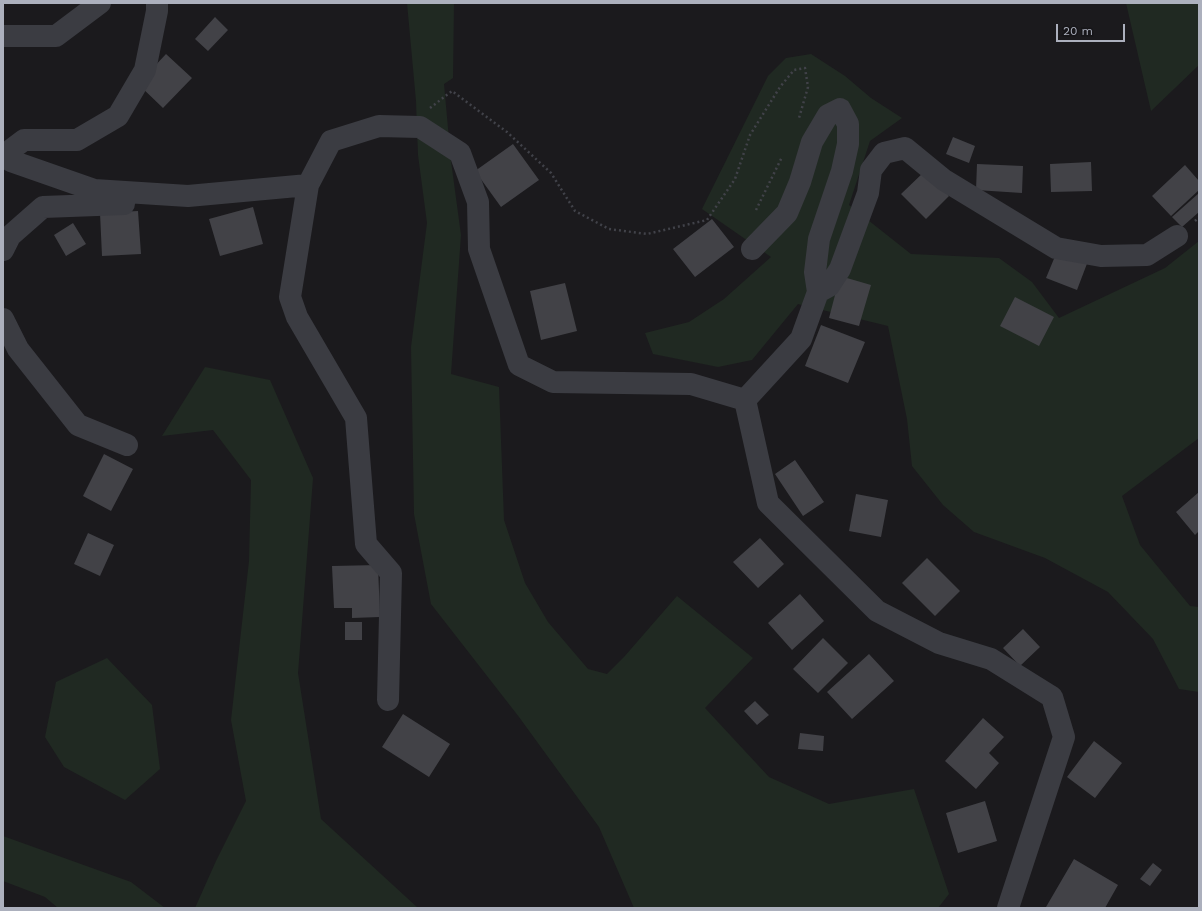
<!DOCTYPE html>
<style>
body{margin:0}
#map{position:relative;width:1202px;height:911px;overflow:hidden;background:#1b1a1d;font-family:"Work Sans",sans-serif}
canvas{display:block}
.frame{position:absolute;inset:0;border:4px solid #acb0bd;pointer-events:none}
.scale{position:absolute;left:1056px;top:24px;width:69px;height:18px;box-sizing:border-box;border:2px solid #acb0bd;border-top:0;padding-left:5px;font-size:12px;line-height:14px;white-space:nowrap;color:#acb0bd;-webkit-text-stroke:3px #161518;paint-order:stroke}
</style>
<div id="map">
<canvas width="1202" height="911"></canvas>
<div class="frame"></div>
<div class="scale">20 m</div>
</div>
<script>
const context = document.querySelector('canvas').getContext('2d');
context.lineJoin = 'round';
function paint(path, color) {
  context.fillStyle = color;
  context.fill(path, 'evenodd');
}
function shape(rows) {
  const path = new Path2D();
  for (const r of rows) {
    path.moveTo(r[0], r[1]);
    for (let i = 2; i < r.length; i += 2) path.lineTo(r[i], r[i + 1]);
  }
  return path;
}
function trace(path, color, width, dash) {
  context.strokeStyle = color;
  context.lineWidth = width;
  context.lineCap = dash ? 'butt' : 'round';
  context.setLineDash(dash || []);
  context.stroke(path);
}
const green = shape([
 [407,3,454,3,453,78,444,84,451,161,461,235,451,374,499,387,504,520,525,583,548,622,588,669,607,674,624,657,677,596,753,658,705,708,769,777,829,804,914,789,949,894,938,908,634,908,599,827,519,717,431,604,414,514,411,347,427,223,418,155,416,101],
 [1126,3,1199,3,1199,65,1151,111],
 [811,54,845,76,871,98,902,118,870,141,849,205,911,254,999,258,1032,282,1059,318,1165,268,1199,241,1199,438,1122,496,1140,545,1190,606,1199,607,1199,692,1179,689,1153,639,1108,592,1045,558,974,532,943,505,912,466,907,419,888,326,798,304,752,360,718,367,653,354,645,333,689,322,724,299,771,257,702,209,768,76,786,58],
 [205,367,270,380,313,478,298,673,321,819,418,908,195,908,216,861,246,801,231,720,249,561,251,480,213,430,162,436],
 [107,658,152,705,160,769,125,800,64,767,45,737,56,682],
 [3,836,131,882,165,908,58,908,45,897,3,881]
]);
const building = shape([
 [215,17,228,30,208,51,195,39],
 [166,54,192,78,163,108,138,84],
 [953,137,975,146,969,163,946,154],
 [513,144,539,180,501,207,475,171],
 [1091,162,1092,191,1051,192,1050,164],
 [977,164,1023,166,1022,193,976,190],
 [1185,165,1199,181,1199,190,1171,216,1152,196],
 [925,171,949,196,926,219,901,194],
 [1199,193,1199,212,1182,227,1172,217],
 [253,207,263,244,220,256,209,219],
 [138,211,141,254,102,256,100,213],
 [712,219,734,247,695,277,673,249],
 [73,223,86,244,66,256,54,235],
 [1058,249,1088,261,1077,290,1046,278],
 [840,276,871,285,859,326,829,318],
 [565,283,577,331,541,340,530,291],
 [1015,297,1054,317,1039,346,1000,326],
 [821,325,865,342,848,383,805,366],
 [104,454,133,469,111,511,83,496],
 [795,460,824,502,803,516,775,474],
 [1199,492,1199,531,1195,535,1176,512],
 [856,494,888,500,881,537,849,531],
 [88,533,114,545,100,576,74,564],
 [760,538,784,564,758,588,733,562],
 [927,558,960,591,935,616,902,583],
 [378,565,380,617,352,618,352,608,334,608,332,566],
 [800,594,824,621,792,650,768,623],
 [345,622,362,622,362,640,345,640],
 [1023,629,1040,647,1020,666,1003,648],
 [823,638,848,663,818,693,793,669],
 [869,654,894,681,852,719,827,692],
 [755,701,769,715,757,725,744,711],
 [403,714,450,744,429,777,382,747],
 [983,718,1004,737,989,753,999,763,976,789,945,761],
 [800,733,824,736,823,751,798,749],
 [1094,741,1122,763,1095,798,1067,777],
 [985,801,997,841,958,853,946,813],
 [1074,859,1118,885,1105,908,1046,907],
 [1153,863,1162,870,1150,886,1140,879]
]);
const path = shape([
 [430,108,452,91,507,132,551,173,575,211,609,229,647,234,707,220,735,179,750,135,780,87,794,70,805,68,808,87,799,118],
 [756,210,782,157],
 [1195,221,1199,217]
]);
const minor = shape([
 [157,3,157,11,145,70,118,116,77,140,24,140,12,149,11,161,94,190,188,196,308,185,331,141,379,126,420,127,460,153,478,202,479,249,519,365,553,382,691,384,745,400,768,503,877,611,939,643,991,659,1052,697,1064,737,1008,908],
 [3,36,56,36,100,3],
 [308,185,290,297,297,317,356,418,366,544,391,573,388,700],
 [3,250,10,236,43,207,124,204],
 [818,292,829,286,840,269,868,193,871,170,884,153,905,148,944,180,1056,248,1101,256,1147,255,1177,236],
 [3,319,18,349,78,425,127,445],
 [745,400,801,339,818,292,815,272,819,239,842,171,848,144,848,124,840,109,828,115,812,142,800,182,787,213,752,249]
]);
paint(green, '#202922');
paint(building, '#424247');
trace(path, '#414249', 2.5, [2, 3]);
trace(minor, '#3b3c42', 22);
</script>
